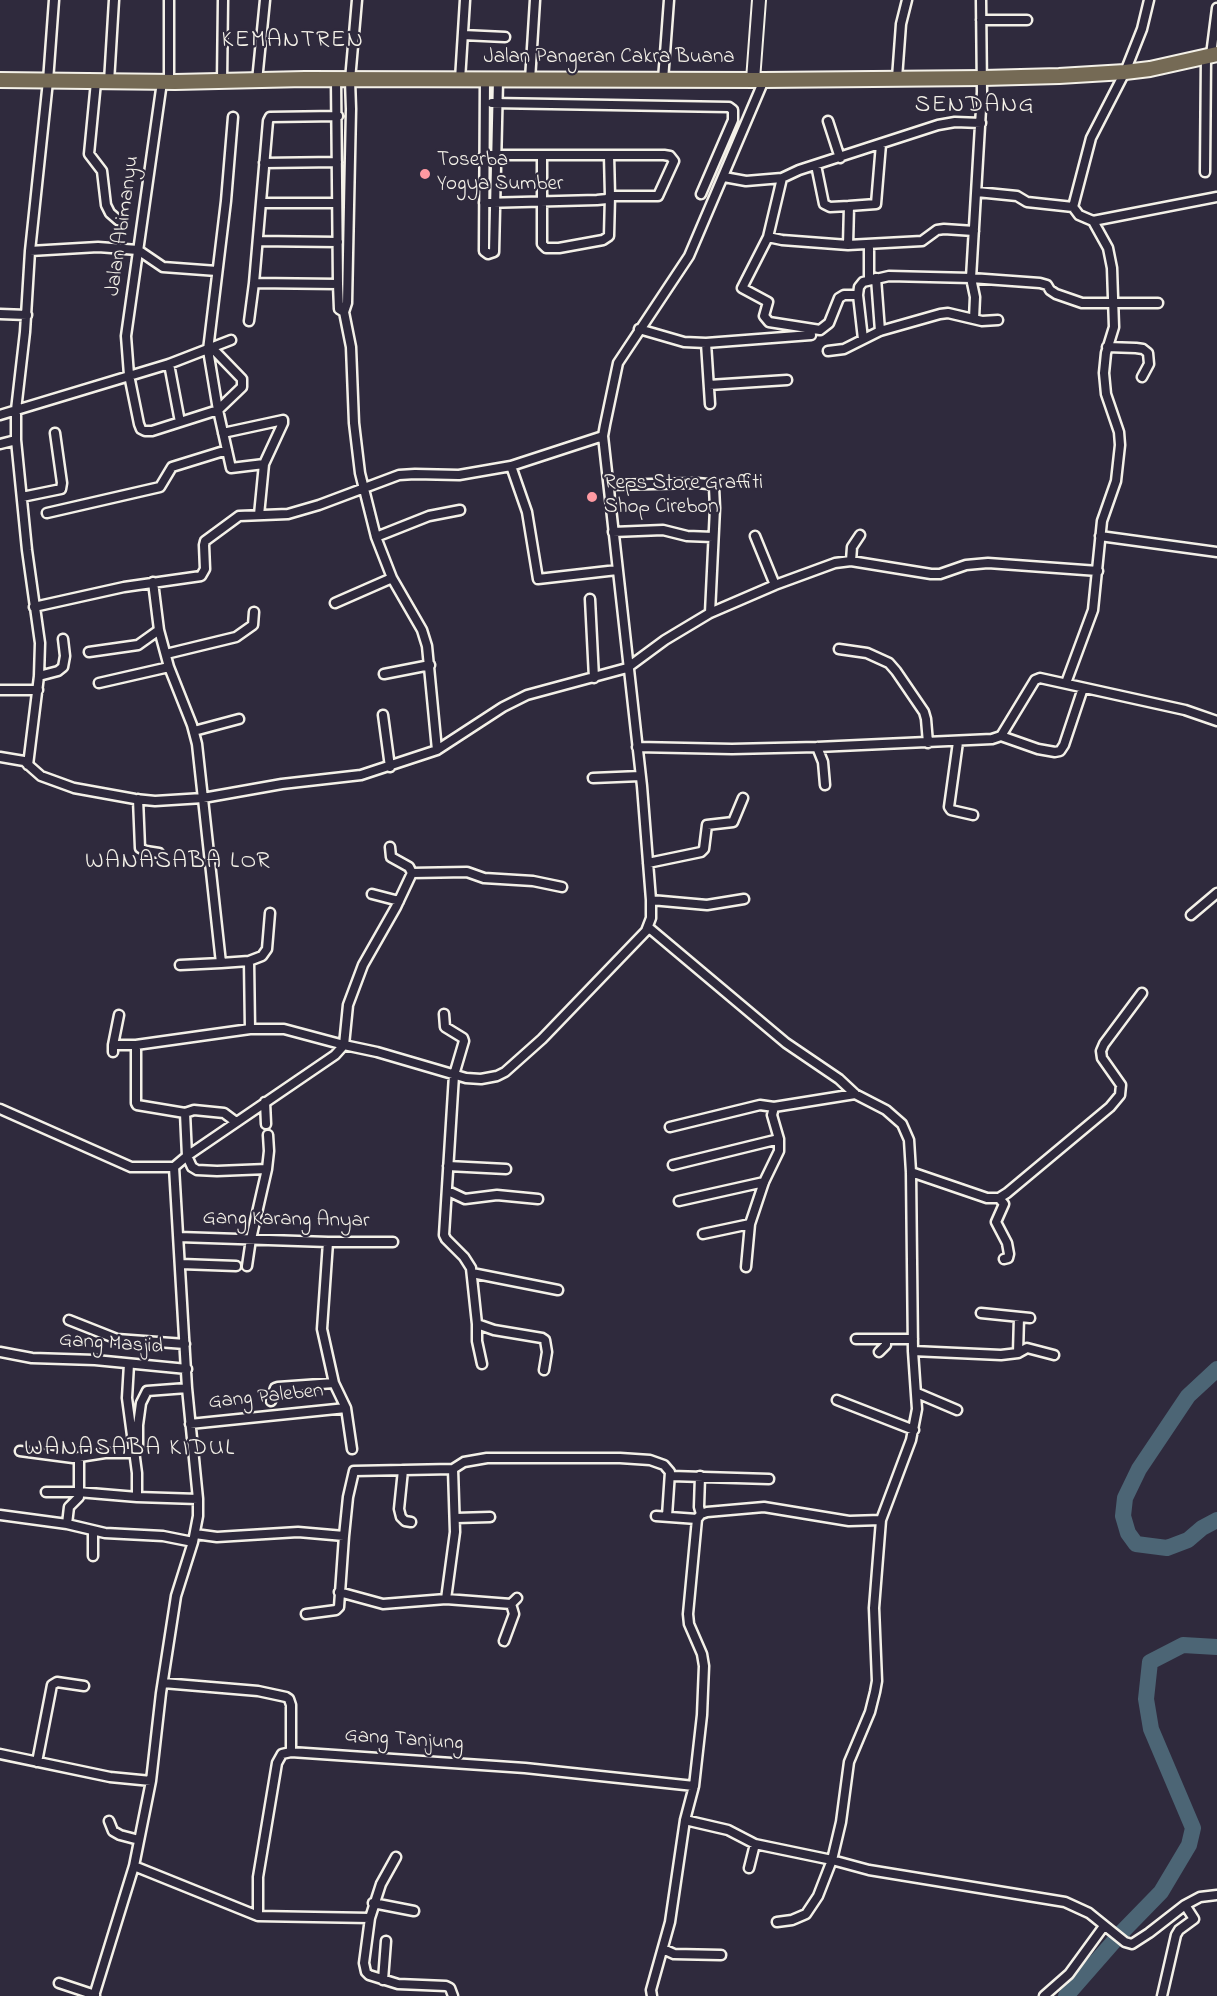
<!DOCTYPE html>
<style>
body{margin:0}
canvas{display:block;background:#2f2a3d}
</style>
<canvas width="1217" height="1996"></canvas>
<script>
const context = document.querySelector('canvas').getContext('2d');
context.lineJoin = 'round';
function shape(rows) {
  const path = new Path2D();
  for (const r of rows) {
    path.moveTo(r[0], r[1]);
    for (let i = 2; i < r.length; i += 2) path.lineTo(r[i], r[i + 1]);
  }
  return path;
}
function trace(path, color, width, dash) {
  context.strokeStyle = color;
  context.lineWidth = width;
  context.lineCap = dash ? 'butt' : 'round';
  context.setLineDash(dash || []);
  context.stroke(path);
}
function write(font, color, halo, rows, align = 'center') {
  context.font = font + ' "Indie Flower",sans-serif';
  context.lineWidth = 4.5;
  context.setLineDash([]);
  context.textBaseline = 'middle';
  context.strokeStyle = halo;
  context.fillStyle = color;
  for (const [text, x, y, turn = 0] of rows) {
    context.save();
    context.translate(x, y);
    context.rotate((+turn || 0) * Math.PI / 180);
    context.textAlign = isNaN(turn) ? turn : align;
    if (halo) context.strokeText(text, 0, 0);
    context.fillText(text, 0, 0);
    context.restore();
  }
}
const river = shape([
 [1217,1369,1188,1396,1139,1469,1125,1498,1123,1516,1128,1533,1136,1544,1167,1548,1188,1540,1202,1528,1217,1520],
 [1066,1996,1123,1931,1161,1892,1189,1845,1193,1828,1151,1729,1146,1699,1150,1662,1183,1645,1217,1647]
]);
const street = shape([
 [169,0,169,82],
 [1149,0,1142,29,1125,72,1091,138,1073,207,1079,215,1093,221,1217,197],
 [981,20,1027,20],
 [463,35,505,37],
 [1211,55,1217,8],
 [897,78,901,24,907,0],
 [336,80,338,284,339,309,344,312,347,303,351,109,350,80,357,0],
 [460,80,465,0],
 [485,80,484,251,488,254,494,252,498,80],
 [530,80,535,0],
 [663,80,669,0],
 [257,81,265,0],
 [96,82,89,154,102,171,106,205,110,213,118,220],
 [109,82,114,0],
 [162,82,126,336,129,375,139,424,141,429,145,431,152,431,218,410,242,387,242,379,212,348],
 [222,82,223,0],
 [492,103,729,107,733,110,733,120,701,194],
 [338,116,270,117,268,121,254,283,338,284],
 [233,117,226,201,208,350,218,410,231,468,264,464],
 [828,121,840,158],
 [542,155,542,244,546,248,559,248,603,240,609,236,610,196,609,155],
 [264,163,337,162],
 [816,165,824,204,830,207,849,206,848,245],
 [1205,172,1206,56],
 [724,177,746,181,782,178,799,170,938,125,955,122,981,123],
 [782,178,768,237,742,288,768,302,764,316,769,322,820,330,829,323,839,298,844,295,858,295,859,287,863,282,889,276,971,278,1040,283,1047,285,1050,290,1056,294,1082,303,1158,303],
 [977,192,1017,196,1027,202,1073,207],
 [261,203,337,203],
 [484,203,597,200,607,199,610,196,658,196,674,161,670,156,664,155,484,155],
 [849,206,876,204,881,144],
 [768,237,782,240,848,245,922,241,937,230,944,229,974,231],
 [258,241,338,242],
 [869,244,869,280],
 [30,251,98,247,138,250,163,267,217,271],
 [876,278,880,331],
 [858,295,863,339],
 [344,312,351,347,354,423,360,473,376,537,392,578,422,630,427,646,437,750],
 [0,314,27,315],
 [974,319,975,297,971,278,982,92,981,0],
 [249,321,254,283],
 [639,329,684,342,706,343,710,404],
 [706,343,811,335],
 [1107,347,1136,348,1143,349,1148,353,1149,364,1142,377],
 [828,351,844,349,880,331,940,314,948,313,982,321,998,320],
 [169,364,180,422],
 [709,385,787,380],
 [0,415,169,364,231,340],
 [223,433,283,420,283,423,264,464,259,515],
 [0,444,16,440],
 [511,466,527,512,538,579,617,570],
 [609,485,697,483,708,484,714,487,715,508,710,613],
 [22,497,61,489,62,483,55,433],
 [47,513,160,487,172,467,227,450],
 [613,532,663,530,687,536,713,537],
 [755,536,775,585],
 [1100,536,1217,552],
 [376,537,429,516,460,510],
 [851,561,852,547,860,535],
 [153,582,159,630,169,667,192,725,197,744,221,963,249,961,250,1029],
 [590,599,594,678],
 [335,603,392,578],
 [34,607,124,587,201,576,205,569,204,545,205,541,239,516,288,514,319,505,399,475,415,474,459,475,511,466,603,436],
 [839,649,867,653,889,663,896,671,924,712,926,719,928,743],
 [89,652,138,645,159,630],
 [166,654,236,637,253,625,254,612],
 [384,674,430,665],
 [39,676,58,671,63,667,65,656,63,639],
 [99,683,169,667],
 [1066,683,1093,610,1102,521,1116,481,1120,445,1119,432,1106,394,1104,373,1106,353,1114,327,1112,268,1108,248,1093,221],
 [0,690,38,690],
 [383,715,390,767],
 [194,731,239,719],
 [1001,736,1038,749,1055,752,1060,751,1064,745,1083,688],
 [958,742,949,807,951,810,973,815],
 [637,747,732,749,817,747,992,739,1001,736,1035,680,1040,678,1185,710,1217,721],
 [817,747,823,762,825,785],
 [0,757,24,761,41,776,74,788,135,799,155,801,203,798,282,784,361,775,437,750,503,707,527,695,627,668,665,640,710,613,775,585,835,563,851,561,931,574,940,574,966,565,988,563,1098,571],
 [28,765,39,676,40,643,27,550,16,440,16,410,25,332,30,251,48,81,54,0],
 [593,778,640,776],
 [138,799,140,848,146,851,159,853],
 [648,863,701,852,704,849,707,825,733,822,743,798],
 [412,873,467,872,484,878,533,881,562,887],
 [372,894,399,901],
 [651,900,707,905,744,899],
 [1191,915,1217,893],
 [648,927,786,1043,839,1079,855,1094,886,1110,902,1124,909,1140,911,1172,913,1351,917,1409,911,1440,881,1520,874,1608,877,1681,875,1692,870,1712,849,1762,841,1822,832,1860,818,1896,806,1914,792,1920,777,1922],
 [249,961,262,956,267,949,270,913],
 [180,965,221,963],
 [444,1014,445,1027,463,1038,464,1041,454,1075,444,1235,446,1239,464,1257,471,1268,477,1324,494,1330,542,1338,545,1340,547,1352,544,1370],
 [113,1045,119,1015],
 [136,1045,136,1103,137,1105,185,1113,187,1156,192,1167,197,1170,217,1171,267,1169],
 [113,1052,113,1045,136,1045,250,1029,284,1029,344,1045,348,1005,363,965,396,907,412,873,409,867,391,857,390,847],
 [265,1102,266,1124],
 [0,1109,131,1167,174,1167],
 [185,1113,194,1110,224,1113,236,1122],
 [670,1127,760,1105,774,1107],
 [673,1165,779,1139],
 [448,1166,506,1169],
 [911,1172,987,1198,999,1198,1007,1193,1110,1107,1120,1095,1121,1085,1102,1058,1101,1051,1104,1044,1142,993],
 [448,1191,465,1199,497,1195,538,1199],
 [999,1198,1004,1204,996,1222,1007,1243,1009,1254,1008,1258,1004,1259],
 [679,1201,764,1182],
 [703,1234,750,1224],
 [179,1237,328,1242,393,1242],
 [328,1242,322,1329,334,1383,346,1408,352,1449],
 [181,1264,236,1266],
 [247,1266,251,1239,267,1169,269,1151,268,1135],
 [746,1267,750,1224,764,1182,779,1151,779,1139,772,1115,774,1107,855,1094],
 [472,1273,558,1290],
 [981,1313,1030,1318],
 [69,1320,117,1339,185,1344],
 [477,1324,477,1341,482,1364],
 [856,1339,913,1339],
 [913,1351,1001,1355,1018,1353,1027,1348,1054,1355],
 [0,1352,32,1358,95,1360,187,1369],
 [879,1352,886,1345,886,1339],
 [1018,1353,1019,1317],
 [129,1364,127,1398,137,1473,137,1497],
 [917,1393,957,1410],
 [837,1400,914,1430],
 [271,1401,275,1388,278,1387,334,1383],
 [190,1424,346,1408],
 [20,1451,73,1458,105,1453,134,1453,138,1447,138,1425,141,1403,147,1391,187,1388],
 [453,1469,464,1462,487,1458,620,1458,650,1460,664,1465,670,1472,667,1516],
 [403,1470,399,1509,401,1517,405,1521,411,1522],
 [671,1476,769,1479],
 [700,1476,699,1507,701,1514],
 [46,1492,78,1492,137,1497,198,1499],
 [0,1515,67,1524,105,1533,163,1536,193,1542],
 [656,1516,697,1519],
 [456,1518,490,1517],
 [67,1524,69,1507,79,1497,79,1458],
 [195,1534,217,1537,298,1532,344,1536,339,1607,336,1610,306,1614],
 [344,1536,348,1497,354,1471,453,1469,455,1532,446,1599],
 [93,1556,93,1531],
 [339,1592,383,1604,446,1599,511,1604,514,1614,504,1641],
 [511,1604,517,1598],
 [163,1683,258,1691,286,1697,289,1699,291,1705,291,1752,525,1768,694,1786],
 [0,1754,110,1777,151,1781],
 [37,1762,52,1685,57,1682,84,1686],
 [685,1820,728,1830,755,1844,832,1860,869,1870,1065,1902,1089,1913,1125,1942,1132,1944,1149,1933,1185,1905,1200,1897,1217,1895],
 [109,1821,113,1831,120,1835,139,1840],
 [134,1866,258,1916,370,1918,364,1963,366,1972,369,1975,398,1984,446,1986,450,1988,453,1996],
 [749,1868,755,1844],
 [373,1903,414,1911],
 [258,1916,258,1877,277,1763,282,1754,291,1752],
 [370,1918,381,1884,396,1857],
 [663,1949,674,1954,721,1955],
 [383,1980,386,1941],
 [59,1983,95,1995],
 [94,1996,134,1866,151,1781,161,1693,176,1596,193,1542,198,1516,198,1499,187,1388,174,1167,187,1156,335,1055,344,1045,377,1052,466,1078,481,1079,497,1076,505,1072,542,1039,646,931,651,918,651,900,642,786,603,436,605,425,618,363,689,256,764,80],
 [652,1996,651,1990,670,1922,685,1820,694,1786,702,1715,704,1666,702,1654,689,1624,688,1614,697,1519,701,1514,707,1512,764,1507,849,1521,881,1520],
 [1044,1996,1069,1974,1104,1926],
 [1162,1996,1176,1935,1179,1930,1194,1919,1185,1905]
]);
const secondary = shape([
 [753,80,759,0]
]);
const primary = shape([
 [0,80,175,82,305,79,764,80,983,78,1059,76,1125,72,1150,69,1217,54]
]);
const markers = [
 [425,174,6,"#ff9aa2"],
 [592,497,6,"#ff9aa2"]
];
const streetNames = [
 ["Jalan Pangeran Cakra Buana",609,59],
 ["Jalan Abimanyu",124,226,-82],
 ["Gang Karang Anyar",286,1221,1],
 ["Gang Masjid",111,1345,4],
 ["Gang Paleben",266,1398,-6],
 ["Gang Tanjung",404,1741,4]
];
const poiNames = [
 ["Toserba",437,162],
 ["Yogya Sumber",437,186],
 ["Reps Store Graffiti",604,485],
 ["Shop Cirebon",604,509]
];
const quarterNames = [
 ["KEMANTREN",293,42],
 ["SENDANG",975,107],
 ["WANASABA LOR",178,863],
 ["WANASABA KIDUL",130,1450]
];
trace(river, '#4c6575', 16);
trace(street, '#f4f1e8', 13);
trace(secondary, '#f4f1e8', 16);
trace(primary, '#f4f1e8', 18);
trace(street, '#2f2a3d', 8);
trace(secondary, '#2f2a3d', 12);
trace(primary, '#756a55', 14);
for (const [x, y, r, color] of markers) {
  const dot = new Path2D();
  dot.arc(x, y, r, 0, 2 * Math.PI);
  context.fillStyle = color;
  context.fill(dot);
  trace(dot, '#2f2a3d', 2);
}
write('21px', '#f4f1e8', '#2f2a3d', streetNames);
write('21px', '#f4f1e8', '#2f2a3d', poiNames, 'left');
context.letterSpacing = '1.5px';
write('24px', '#f4f1e8', '#2f2a3d', quarterNames);
context.letterSpacing = '0px';
</script>
